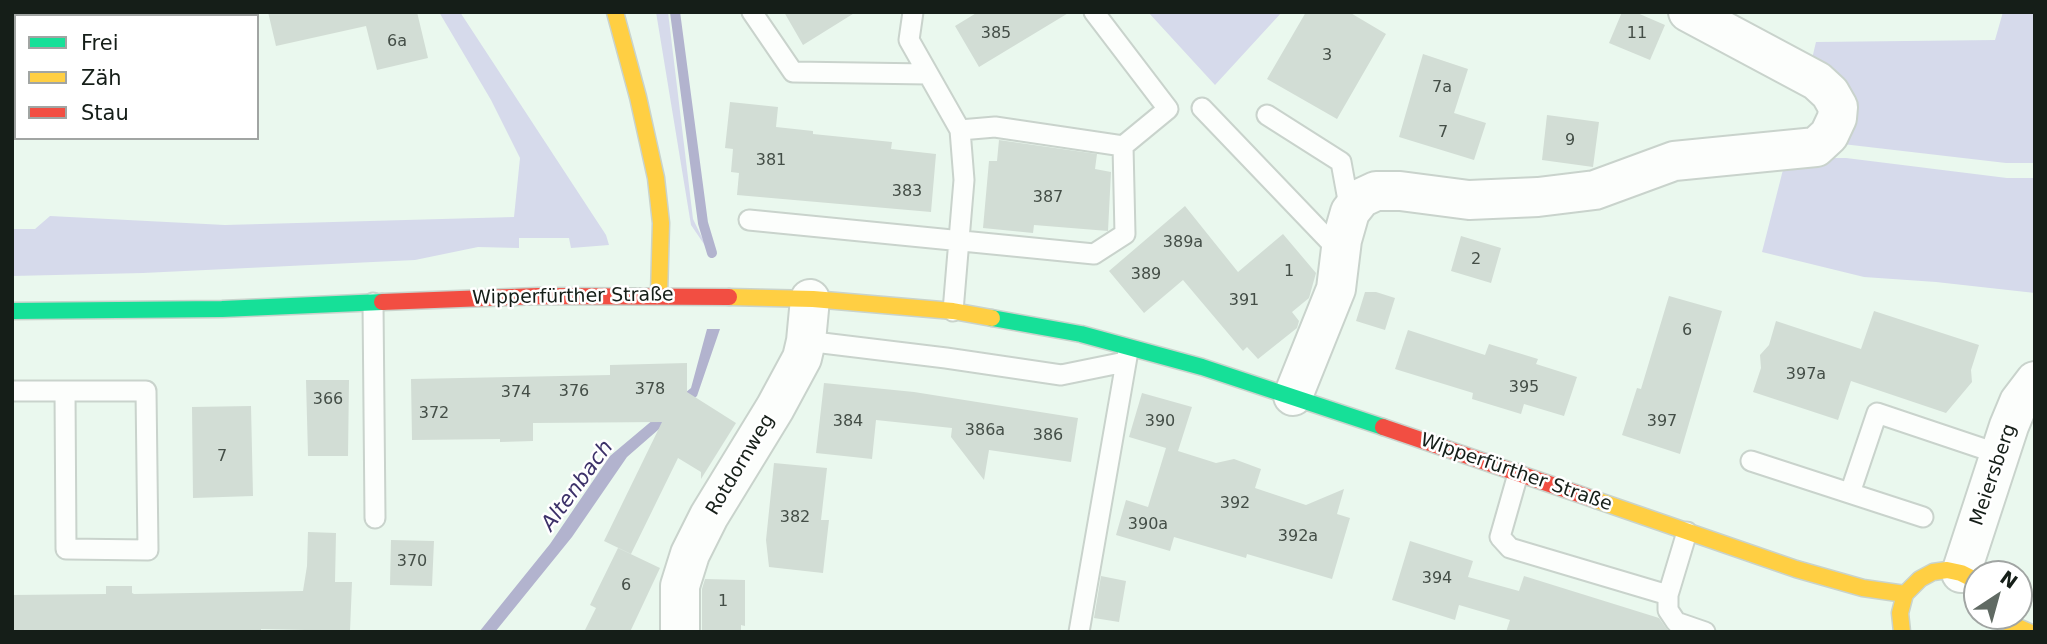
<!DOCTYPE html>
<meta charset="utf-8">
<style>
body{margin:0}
#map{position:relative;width:2047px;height:644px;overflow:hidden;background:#eaf8ee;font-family:"DejaVu Sans",sans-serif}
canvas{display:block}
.frame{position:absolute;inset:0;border:14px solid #151e18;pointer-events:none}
.legend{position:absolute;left:14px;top:14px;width:245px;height:126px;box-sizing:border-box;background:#fff;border:2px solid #a1a5a3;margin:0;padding:9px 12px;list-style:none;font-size:21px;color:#151e18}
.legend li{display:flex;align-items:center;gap:14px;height:35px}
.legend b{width:35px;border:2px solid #a1a5a3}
.north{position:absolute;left:1963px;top:560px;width:70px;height:70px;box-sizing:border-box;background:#fff;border:2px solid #a1a5a3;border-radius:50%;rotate:36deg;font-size:19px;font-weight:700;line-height:28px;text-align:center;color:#151e18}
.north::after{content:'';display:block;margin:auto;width:24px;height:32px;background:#606a63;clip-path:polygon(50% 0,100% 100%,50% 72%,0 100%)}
</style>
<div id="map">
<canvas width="2047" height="644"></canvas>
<div class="frame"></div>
<ul class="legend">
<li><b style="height:9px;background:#16e098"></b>Frei</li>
<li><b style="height:9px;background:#ffcf43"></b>Zäh</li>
<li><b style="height:9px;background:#f24e42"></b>Stau</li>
</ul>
<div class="north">N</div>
</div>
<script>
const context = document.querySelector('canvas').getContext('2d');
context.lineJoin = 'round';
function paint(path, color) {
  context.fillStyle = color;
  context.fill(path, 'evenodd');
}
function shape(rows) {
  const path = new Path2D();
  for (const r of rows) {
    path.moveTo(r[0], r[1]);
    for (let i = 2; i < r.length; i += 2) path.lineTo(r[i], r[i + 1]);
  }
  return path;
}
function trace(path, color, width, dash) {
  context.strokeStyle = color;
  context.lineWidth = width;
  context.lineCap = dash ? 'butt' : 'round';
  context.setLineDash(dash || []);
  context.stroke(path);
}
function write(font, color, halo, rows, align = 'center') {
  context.font = font + ' "DejaVu Sans",sans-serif';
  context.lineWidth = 5;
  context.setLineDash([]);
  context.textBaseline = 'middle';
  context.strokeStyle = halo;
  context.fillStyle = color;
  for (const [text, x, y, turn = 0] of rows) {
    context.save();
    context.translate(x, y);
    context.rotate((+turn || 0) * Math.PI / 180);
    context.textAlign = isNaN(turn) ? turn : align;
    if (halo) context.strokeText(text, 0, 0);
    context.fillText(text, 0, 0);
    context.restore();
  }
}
const green = shape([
 [439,12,460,12,606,235,609,245,571,248,569,238,519,238,519,248,478,247,415,260,143,273,12,276,12,229,35,229,50,216,225,225,514,217,520,158,491,100],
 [656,12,668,12,693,219,708,250,691,225],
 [1148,12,1282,12,1215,85],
 [2003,12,2035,12,2035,163,2006,163,1834,143,1810,67,1816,42,1995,40],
 [1786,158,1846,158,2007,178,2035,178,2035,293,1936,282,1864,277,1762,252]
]);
const water = shape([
 [707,329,720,329,697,396,627,457,572,537,495,632,479,632,550,544,610,456,691,388]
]);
const stream = shape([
 [675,12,703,223,712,253]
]);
const building = shape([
 [268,12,417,12,428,58,377,70,366,26,276,46],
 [784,12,856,12,803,45],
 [978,12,1070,12,979,67,955,26],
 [1306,12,1349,12,1386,34,1337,119,1267,79],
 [1622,12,1635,12,1665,25,1650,60,1609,43],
 [1423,54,1468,69,1454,113,1486,123,1474,160,1399,137],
 [730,102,778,107,776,127,813,131,813,134,892,142,891,149,936,154,931,212,737,195,739,173,731,172,733,149,725,148],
 [1547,115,1599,122,1593,167,1542,160],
 [999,140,1097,154,1095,169,1111,172,1108,231,1034,225,1033,233,983,228,989,161,997,161],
 [1185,206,1238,272,1283,234,1316,273,1309,298,1292,312,1299,321,1297,328,1258,359,1247,347,1243,351,1183,280,1144,313,1109,271],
 [1461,236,1501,248,1491,283,1451,271],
 [1365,292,1376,292,1395,298,1385,330,1356,321],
 [1669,296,1722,311,1680,454,1622,435,1637,388,1641,389],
 [1874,311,1979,345,1971,370,1972,382,1946,413,1851,381,1838,420,1753,392,1761,368,1760,355,1769,345,1776,321,1861,349],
 [1408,330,1485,355,1489,344,1538,359,1536,364,1577,377,1564,416,1524,404,1521,414,1472,399,1473,393,1395,369],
 [687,363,687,392,736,423,701,479,701,472,678,458,631,554,604,541,662,422,533,423,533,441,500,442,500,439,412,440,411,379,610,375,610,365],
 [306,380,349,380,348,456,308,456],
 [824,383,914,392,1078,418,1071,462,989,450,984,480,951,437,952,428,876,420,872,459,816,453],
 [1142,393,1192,407,1178,451,1216,463,1234,459,1261,469,1255,488,1306,505,1344,489,1337,514,1350,518,1332,579,1247,554,1246,558,1174,537,1170,551,1116,535,1126,500,1148,507,1166,448,1129,437],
 [251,406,253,496,193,498,192,407],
 [774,463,827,468,821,520,829,520,823,573,769,567,766,540],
 [308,532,336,533,335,582,352,582,350,631,261,629,261,632,12,632,12,595,106,594,106,586,132,586,132,593,134,594,303,591,307,566],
 [391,540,434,541,432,586,390,585],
 [1410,541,1473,561,1468,577,1519,591,1524,576,1659,618,1669,632,1506,632,1510,620,1459,605,1455,620,1392,600],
 [618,548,660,568,630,632,584,632,596,608,590,605],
 [1101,576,1126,581,1119,622,1094,618],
 [705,579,745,580,745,626,741,625,741,632,702,632,702,589]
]);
const lane = shape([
 [752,12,793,72,928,74],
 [913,12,909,40,960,130,964,180,953,311],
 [1202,108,1340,252],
 [1267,115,1341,162,1350,211],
 [960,130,995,127,1123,146],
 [749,220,1094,254,1125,234,1123,146,1168,109,1094,12],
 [373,303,375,518],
 [806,341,946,358,1061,375,1125,362],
 [12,391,146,391,148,550,66,549,65,391],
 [1751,461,1923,517],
 [1518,474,1500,537,1510,548,1668,595],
 [1850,493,1877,413,1999,454],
 [1687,532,1668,595,1668,610,1676,622,1705,632],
 [1079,632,1128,351]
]);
const street = shape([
 [1293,396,1336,289,1342,240,1350,212,1361,198,1376,191,1400,191,1469,200,1538,197,1595,190,1674,161,1816,147,1829,135,1837,118,1838,107,1830,93,1817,81,1688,12],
 [1961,573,2009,426,2019,402,2035,381],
 [680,632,680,586,690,554,709,516,775,408,802,358,806,341,810,299]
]);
const fast = shape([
 [12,311,222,309,382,302],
 [992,318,1081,334,1202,367,1383,427]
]);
const slow = shape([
 [615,12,638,97,656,178,661,223,659,295],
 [729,297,813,299,953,311,992,318],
 [1596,500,1796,569,1863,588,1905,594],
 [1995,617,2029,632],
 [1902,632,1900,613,1905,594,1920,579,1933,572,1947,570,1961,573,1977,581]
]);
const jam = shape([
 [382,302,538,296,729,297],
 [1383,427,1596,500]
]);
const numberNames = [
 ["385",996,34],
 ["11",1637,34],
 ["6a",397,42],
 ["3",1327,56],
 ["7a",1442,88],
 ["7",1443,133],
 ["9",1570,141],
 ["381",771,161],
 ["383",907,192],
 ["387",1048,198],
 ["389a",1183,243],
 ["2",1476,260],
 ["1",1289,272],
 ["389",1146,275],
 ["391",1244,301],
 ["6",1687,331],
 ["397a",1806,375],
 ["395",1524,388],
 ["378",650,390],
 ["376",574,392],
 ["374",516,393],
 ["366",328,400],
 ["372",434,414],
 ["384",848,422],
 ["390",1160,422],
 ["397",1662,422],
 ["386a",985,431],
 ["386",1048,436],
 ["7",222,457],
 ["392",1235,504],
 ["382",795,518],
 ["390a",1148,525],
 ["392a",1298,537],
 ["370",412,562],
 ["394",1437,579],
 ["6",626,586],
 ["1",723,602]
];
const streetNames = [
 ["Wipperfürther Straße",573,297,-1],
 ["Rotdornweg",741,465,-59],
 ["Wipperfürther Straße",1516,473,19],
 ["Meiersberg",1994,475,-71]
];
const waterNames = [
 ["Altenbach",578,486,-54]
];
paint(green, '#d6daeb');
paint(water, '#b2b3ce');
trace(stream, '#b2b3ce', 10);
paint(building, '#d2ddd5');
trace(lane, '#c9d3cc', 23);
trace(street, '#c9d3cc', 42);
trace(fast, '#c9d3cc', 19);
trace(slow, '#c9d3cc', 19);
trace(jam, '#c9d3cc', 19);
trace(lane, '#fcfefc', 19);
trace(street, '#fcfefc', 38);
trace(fast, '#16e098', 16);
trace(slow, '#ffcf43', 16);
trace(jam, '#f24e42', 16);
write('16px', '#444e47', null, numberNames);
write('19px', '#151e18', '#fff', streetNames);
write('italic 21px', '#3c3169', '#fff', waterNames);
</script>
